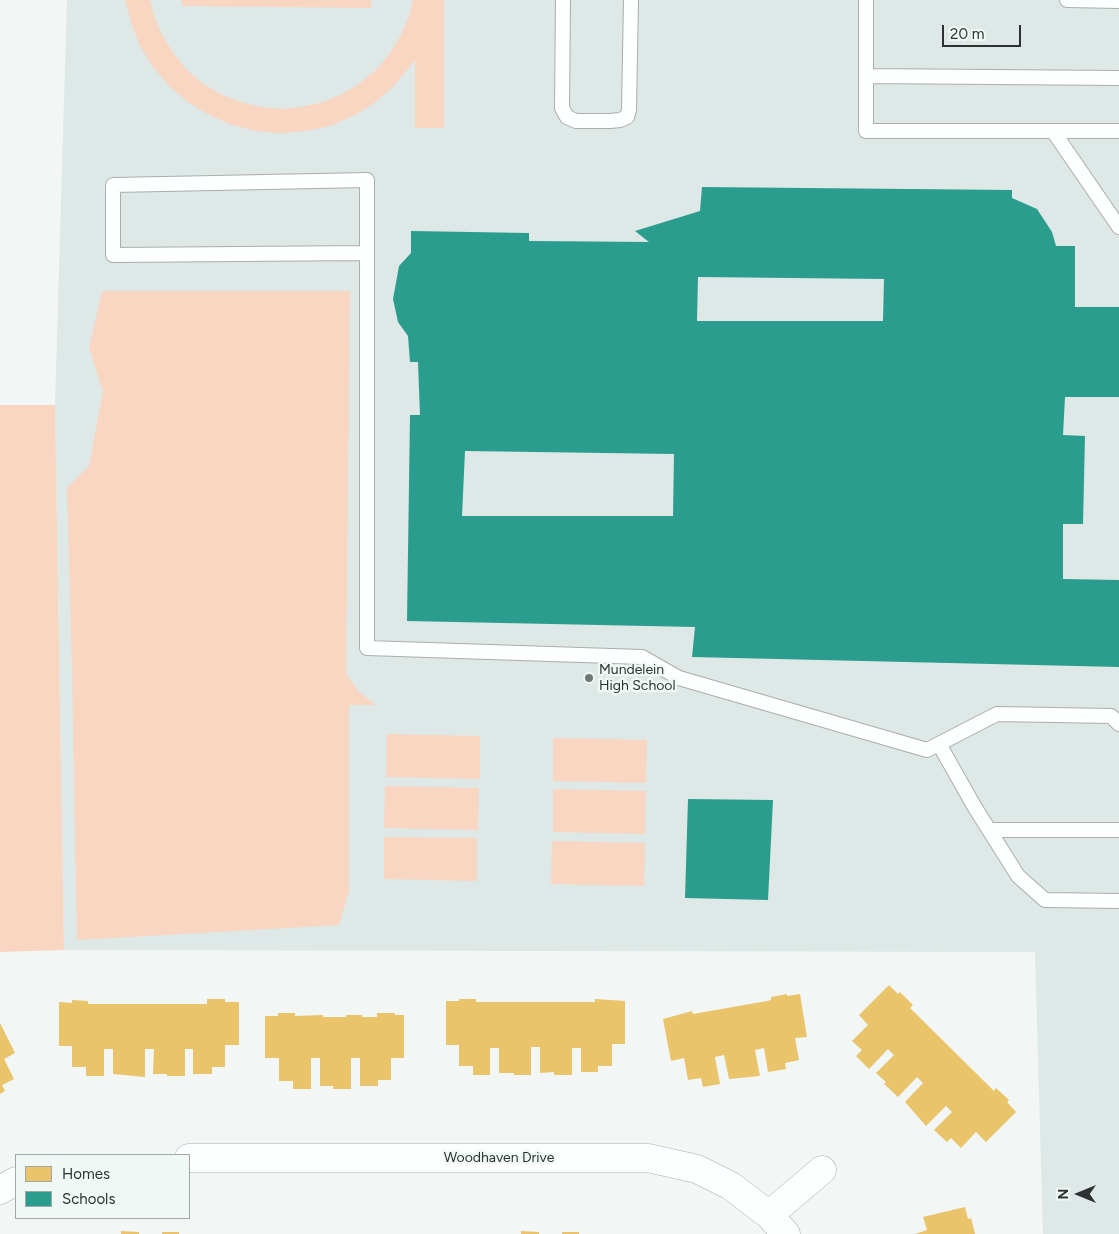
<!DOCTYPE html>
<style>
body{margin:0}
#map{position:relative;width:1119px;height:1234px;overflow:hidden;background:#f2f6f5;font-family:Figtree,sans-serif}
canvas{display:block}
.legend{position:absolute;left:15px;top:1154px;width:175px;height:65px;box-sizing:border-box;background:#f0f8f6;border:1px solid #a2a8a7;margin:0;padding:6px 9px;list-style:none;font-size:15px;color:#2e3131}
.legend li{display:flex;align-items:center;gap:10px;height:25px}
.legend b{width:25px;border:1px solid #a2a8a7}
.north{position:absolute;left:1054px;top:1169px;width:50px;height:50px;-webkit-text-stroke:4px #f0f8f6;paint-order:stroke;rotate:270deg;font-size:14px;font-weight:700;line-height:20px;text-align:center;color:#2e3131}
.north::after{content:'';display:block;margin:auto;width:18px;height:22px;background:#2e3131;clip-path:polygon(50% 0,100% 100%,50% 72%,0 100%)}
.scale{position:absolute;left:942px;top:25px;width:79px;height:22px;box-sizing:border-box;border:2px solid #2e3131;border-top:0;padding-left:6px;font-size:15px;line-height:18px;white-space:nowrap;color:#2e3131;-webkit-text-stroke:4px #f0f8f6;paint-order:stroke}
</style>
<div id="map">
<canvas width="1119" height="1234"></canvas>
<ul class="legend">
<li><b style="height:14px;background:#e9c46a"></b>Homes</li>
<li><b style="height:14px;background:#2a9d8f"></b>Schools</li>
</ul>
<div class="north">N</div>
<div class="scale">20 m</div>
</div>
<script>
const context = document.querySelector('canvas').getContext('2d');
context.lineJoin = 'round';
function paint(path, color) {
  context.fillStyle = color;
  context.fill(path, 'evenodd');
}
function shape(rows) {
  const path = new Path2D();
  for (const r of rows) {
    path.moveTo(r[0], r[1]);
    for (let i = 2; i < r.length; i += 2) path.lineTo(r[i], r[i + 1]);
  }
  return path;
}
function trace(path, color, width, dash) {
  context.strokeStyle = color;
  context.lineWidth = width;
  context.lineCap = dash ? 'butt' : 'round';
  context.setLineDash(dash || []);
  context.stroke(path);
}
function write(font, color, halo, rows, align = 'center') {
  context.font = font + ' Figtree,sans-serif';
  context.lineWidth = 5;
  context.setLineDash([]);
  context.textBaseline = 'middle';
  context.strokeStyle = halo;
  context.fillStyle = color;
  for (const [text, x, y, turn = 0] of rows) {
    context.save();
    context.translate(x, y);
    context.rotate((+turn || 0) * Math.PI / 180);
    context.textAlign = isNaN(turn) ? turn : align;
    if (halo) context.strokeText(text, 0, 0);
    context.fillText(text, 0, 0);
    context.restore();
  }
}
const built = shape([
 [67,0,1119,0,1119,1234,1043,1234,1035,952,64,950,55,405]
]);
const green = shape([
 [125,0,150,0,154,16,162,35,173,53,186,69,202,83,220,94,240,102,260,107,282,109,302,107,323,102,342,94,360,83,376,70,390,53,401,35,409,16,413,0,444,0,444,128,415,128,415,60,393,87,374,103,353,116,330,126,305,131,281,133,256,131,232,125,209,115,188,102,169,86,153,67,140,46,131,22],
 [182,0,371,0,371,8,182,6],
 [102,291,350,291,346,674,359,692,376,705,349,705,349,891,339,925,77,940,72,670,67,488,89,466,103,391,89,348],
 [0,405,55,405,64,950,0,952],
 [387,734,480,736,480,779,386,777],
 [553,738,647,740,646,783,553,781],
 [385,786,479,788,478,830,384,828],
 [553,789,646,791,645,834,553,832],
 [384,837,477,838,477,881,384,879],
 [552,841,645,843,644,886,551,884]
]);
const homes = shape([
 [889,985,898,994,900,992,913,1005,910,1008,994,1091,996,1088,1009,1100,1007,1102,1016,1112,986,1142,976,1132,961,1148,951,1138,947,1142,934,1130,952,1112,946,1106,926,1126,905,1102,923,1083,917,1077,898,1097,884,1084,886,1082,876,1073,894,1055,888,1049,869,1069,856,1056,862,1050,852,1041,868,1025,859,1015],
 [787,994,787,996,800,994,807,1037,795,1038,799,1060,785,1063,786,1069,768,1072,764,1048,755,1050,760,1076,729,1079,724,1055,715,1057,720,1084,703,1087,701,1078,688,1080,684,1058,671,1061,663,1019,692,1011,693,1014,767,1001,771,1000,771,997],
 [207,999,225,999,225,1002,239,1002,239,1045,225,1045,225,1067,212,1067,212,1074,193,1074,193,1049,185,1049,185,1076,167,1076,167,1074,153,1074,154,1049,145,1049,145,1077,113,1074,113,1049,104,1049,104,1076,86,1076,86,1067,72,1067,72,1046,59,1046,59,1002,72,1003,72,1000,88,1001,88,1004,207,1004],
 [459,999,476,999,476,1002,595,1002,595,999,625,1001,625,1044,612,1044,612,1066,598,1066,598,1072,581,1072,581,1048,572,1048,572,1075,554,1075,554,1072,540,1073,540,1047,531,1047,531,1075,514,1075,514,1073,499,1073,499,1048,490,1048,490,1075,473,1075,473,1066,459,1066,459,1045,446,1045,446,1001,459,1001],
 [278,1013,295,1013,295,1016,323,1015,323,1017,346,1017,346,1015,362,1015,362,1017,377,1017,377,1013,395,1013,395,1015,404,1015,404,1058,391,1058,391,1080,378,1080,378,1086,360,1086,360,1058,351,1058,351,1089,333,1089,333,1086,320,1086,320,1058,311,1058,311,1089,293,1089,293,1081,279,1081,279,1058,265,1058,265,1016,278,1016],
 [0,1023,15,1053,4,1059,14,1079,2,1085,5,1091,0,1094],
 [965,1207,968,1219,971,1218,975,1234,915,1234,927,1230,923,1217],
 [121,1231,139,1232,139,1234,121,1234],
 [521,1231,539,1232,539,1234,521,1234],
 [162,1232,179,1232,179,1234,162,1234],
 [562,1232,579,1232,579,1234,562,1234]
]);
const schools = shape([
 [702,187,1012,190,1012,198,1037,209,1052,232,1056,246,1075,246,1075,307,1119,307,1119,397,1065,397,1063,435,1085,436,1083,524,1063,524,1063,579,1119,580,1119,667,692,657,695,627,407,621,410,415,420,415,418,362,410,362,408,336,398,322,393,299,399,266,411,253,411,231,529,233,529,241,649,242,635,231,700,211],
 [698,277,884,279,883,321,697,321],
 [465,451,674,454,673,516,462,516],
 [688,799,773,800,768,900,685,898]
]);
const service = shape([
 [563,0,562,108,567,117,576,121,610,121,620,120,627,117,629,110,631,0],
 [866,0,866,131,1119,131],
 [1067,0,1119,1],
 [866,76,1119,78],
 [1053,131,1119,227],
 [367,253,113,255,113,185,367,180,367,648,642,657,679,678,927,750,997,714,1111,716,1119,724],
 [939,744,974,806,1018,876,1045,900,1119,901],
 [989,830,1119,830]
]);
const minor = shape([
 [189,1158,648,1158,697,1169,731,1186,769,1215,786,1234],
 [0,1190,16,1181],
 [769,1215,822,1170]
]);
const markers = [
 [589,678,5,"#737676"]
];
const poiNames = [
 ["Mundelein",599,670],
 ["High School",599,686]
];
const streetNames = [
 ["Woodhaven Drive",499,1158]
];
paint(built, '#dee8e6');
paint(green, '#f8d6c1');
paint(homes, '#e9c46a');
paint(schools, '#2a9d8f');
trace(service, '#aaaead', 16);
trace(minor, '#aaaead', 29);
trace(service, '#fdfefe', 14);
trace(minor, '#fdfefe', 28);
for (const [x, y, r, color] of markers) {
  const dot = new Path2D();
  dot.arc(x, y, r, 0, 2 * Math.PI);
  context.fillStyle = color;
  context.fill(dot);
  trace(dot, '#f0f8f6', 2);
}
write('14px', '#2e3131', '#f0f8f6', poiNames, 'left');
write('14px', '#2e3131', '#f0f8f6', streetNames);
</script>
